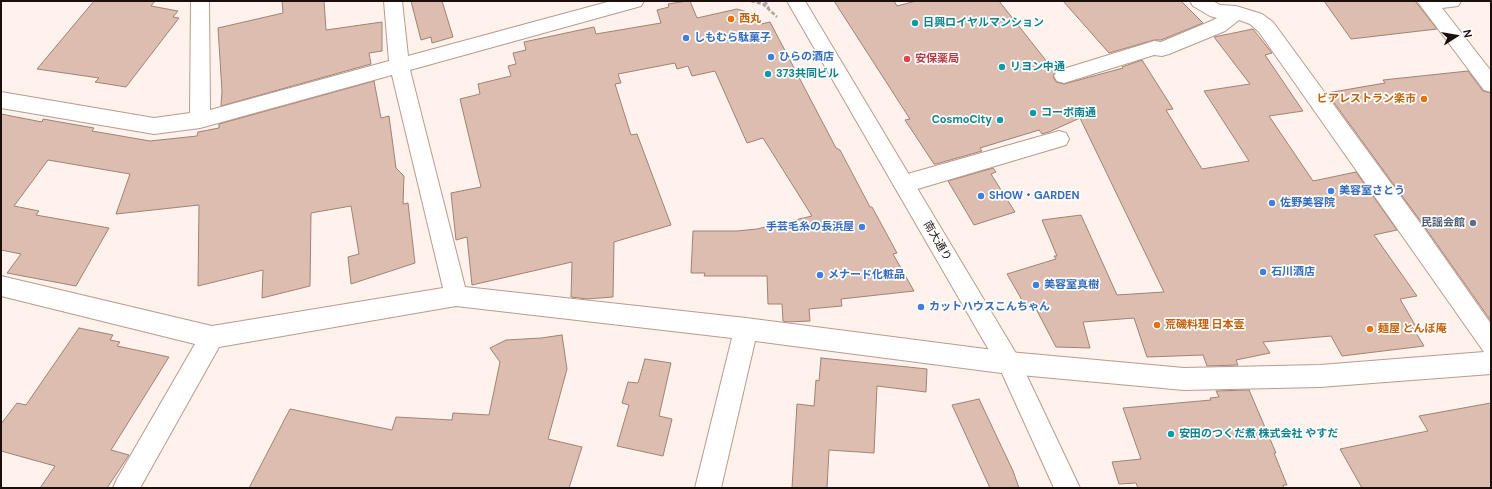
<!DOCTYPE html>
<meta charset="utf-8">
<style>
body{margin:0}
#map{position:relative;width:1492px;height:489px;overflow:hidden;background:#fff1eb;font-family:"DM Sans",sans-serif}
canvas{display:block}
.frame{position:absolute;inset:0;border:2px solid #1a0f0a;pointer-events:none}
.north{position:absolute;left:1436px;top:16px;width:40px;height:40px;-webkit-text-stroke:3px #fff;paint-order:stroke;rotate:78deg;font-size:11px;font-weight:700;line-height:16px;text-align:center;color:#1a0f0a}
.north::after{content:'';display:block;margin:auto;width:14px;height:18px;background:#1a0f0a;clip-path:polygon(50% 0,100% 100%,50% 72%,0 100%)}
</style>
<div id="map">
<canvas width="1492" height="489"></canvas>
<div class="frame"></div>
<div class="north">N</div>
</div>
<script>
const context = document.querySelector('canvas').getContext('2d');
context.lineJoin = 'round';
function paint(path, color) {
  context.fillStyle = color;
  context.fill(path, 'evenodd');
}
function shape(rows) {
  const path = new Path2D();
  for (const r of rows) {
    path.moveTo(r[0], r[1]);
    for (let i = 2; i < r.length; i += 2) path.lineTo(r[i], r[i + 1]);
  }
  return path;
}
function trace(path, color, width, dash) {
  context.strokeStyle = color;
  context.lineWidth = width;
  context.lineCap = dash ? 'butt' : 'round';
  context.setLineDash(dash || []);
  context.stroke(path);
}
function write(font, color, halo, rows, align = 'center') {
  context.font = font + ' "DM Sans","Noto Sans JP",sans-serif';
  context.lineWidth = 3.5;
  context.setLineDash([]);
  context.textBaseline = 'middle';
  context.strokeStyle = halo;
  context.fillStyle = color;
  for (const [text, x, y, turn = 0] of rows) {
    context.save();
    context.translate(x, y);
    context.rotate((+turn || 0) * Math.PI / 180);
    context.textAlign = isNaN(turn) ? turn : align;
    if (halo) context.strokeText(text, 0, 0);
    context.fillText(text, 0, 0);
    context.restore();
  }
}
const building = shape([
 [94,1,155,1,151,6,178,11,173,17,179,18,126,87,95,82,99,78,37,69,94,1],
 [282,1,324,1,326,30,382,22,382,51,369,53,371,64,221,106,222,91,218,28,283,13,282,1],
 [411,1,442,1,453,37,432,43,431,37,421,40,411,1],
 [687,1,690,1,697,18,737,9,758,15,761,24,770,22,836,148,840,150,870,207,872,207,897,253,893,254,914,291,841,299,842,306,809,309,810,321,787,322,783,321,782,304,768,304,767,276,704,276,705,273,691,273,693,231,737,231,757,229,812,216,763,138,747,143,715,71,692,76,688,66,677,69,675,63,618,74,621,83,615,84,631,135,637,134,671,225,614,242,613,297,587,299,571,297,572,262,472,285,467,237,456,240,451,193,481,187,460,99,480,94,478,84,511,76,508,66,516,64,513,53,526,50,524,42,594,27,596,34,661,23,657,10,669,7,668,4,687,1],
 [834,1,894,1,897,6,916,1,999,1,1055,72,1053,77,1056,82,1064,84,1123,68,1122,67,1142,60,1173,109,1166,110,1202,169,1249,161,1204,91,1250,84,1214,37,1253,29,1272,53,1265,55,1303,111,1269,116,1313,181,1356,172,1397,230,1374,235,1417,296,1400,299,1415,325,1411,325,1424,346,1342,356,1331,336,1263,342,1270,353,1236,360,1238,365,1207,366,1203,355,1147,357,1134,318,1083,322,1090,348,1056,347,1034,305,1026,307,1007,274,1056,259,1054,256,1057,256,1042,220,1081,215,1117,295,1164,292,1080,118,1049,132,1042,134,1039,130,980,148,982,151,936,164,934,164,905,120,910,119,834,1],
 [1063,1,1181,1,1203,23,1161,40,1154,40,1109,53,1063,1],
 [1324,1,1415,1,1437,29,1351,39,1324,1],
 [1468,71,1483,91,1491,93,1491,321,1424,226,1327,93,1385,83,1383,80,1468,71],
 [374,81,381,118,389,116,396,168,404,176,403,204,408,203,415,263,351,284,348,257,359,254,351,206,311,213,310,286,262,298,263,270,198,286,199,205,116,214,130,174,48,160,14,206,39,211,36,215,109,228,76,286,7,273,21,254,1,250,1,114,42,122,43,119,94,128,92,131,150,141,197,136,198,132,219,128,219,124,374,81],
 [993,168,996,172,991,174,1015,212,974,225,948,181,993,168],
 [79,328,113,335,110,340,120,342,117,346,169,357,111,450,129,455,107,488,40,488,55,466,1,451,1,424,17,403,26,405,79,328],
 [562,335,567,369,548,439,582,447,569,488,249,488,290,409,392,430,396,417,452,420,453,413,489,415,500,362,490,348,506,340,541,338,562,335],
 [821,358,927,369,926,392,877,386,874,453,829,450,827,488,792,488,797,404,814,406,816,380,819,381,821,358],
 [645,359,671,363,659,416,672,419,663,456,617,446,629,405,622,403,628,382,638,383,645,359],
 [1249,390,1276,453,1274,453,1287,485,1283,485,1284,488,1138,488,1136,483,1119,484,1112,462,1141,459,1123,408,1211,400,1210,398,1219,397,1216,391,1249,390],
 [979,399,1013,471,1019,488,990,488,952,405,979,399],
 [1491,403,1491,488,1362,488,1340,449,1428,431,1419,416,1491,403]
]);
const path = shape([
 [751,1,763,4,777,17],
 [765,1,769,9]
]);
const minor = shape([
 [191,1,209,1,210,110,389,61,384,1,402,1,408,56,611,1,644,1,641,6,410,70,465,287,746,318,1009,352,1184,368,1320,365,1484,352,1259,32,1250,24,1239,20,1225,31,1169,54,1162,56,1154,55,1064,83,1057,81,1054,76,1057,71,1154,41,1161,42,1211,21,1217,18,1210,16,1193,6,1190,1,1213,1,1220,5,1236,6,1262,14,1273,22,1423,227,1491,324,1491,374,1320,387,1184,390,1009,374,755,341,721,488,695,488,732,338,456,306,219,347,140,488,113,488,117,479,195,344,1,296,1,276,212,326,443,288,392,75,200,128,154,134,1,108,1,92,154,118,190,113,191,1],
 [1417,1,1461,1,1458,6,1442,8,1491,71,1491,92,1484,90,1417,1],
 [1059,131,1066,133,1069,139,1066,145,904,193,897,190,893,184,897,178,904,175,1059,131]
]);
const tertiary = shape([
 [787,1,805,1,1017,355,1080,488,1054,488,1001,371,787,1]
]);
const markers = [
 [731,19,4,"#e8710a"],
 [915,23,4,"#0f9aa8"],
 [686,38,4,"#3f7fe0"],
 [771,57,4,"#3f7fe0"],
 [907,59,4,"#e0444e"],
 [1002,67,4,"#0f9aa8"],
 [768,74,4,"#0f9aa8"],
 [1424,99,4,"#e8710a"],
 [1033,113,4,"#0f9aa8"],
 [1000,120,4,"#0f9aa8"],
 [1331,191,4,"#3f7fe0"],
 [981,196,4,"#3f7fe0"],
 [1272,203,4,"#3f7fe0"],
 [1473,223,4,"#5c6f8a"],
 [862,227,4,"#3f7fe0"],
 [1263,272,4,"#3f7fe0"],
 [820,275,4,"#3f7fe0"],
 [1036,285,4,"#3f7fe0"],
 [921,307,4,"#3f7fe0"],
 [1157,325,4,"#e8710a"],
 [1370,329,4,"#e8710a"],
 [1171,434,4,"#0f9aa8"]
];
const foodNames = [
 ["西丸",739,19],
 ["ビアレストラン楽市",1416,99,"right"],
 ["荒磯料理 日本壹",1165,325],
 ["麺屋 とんぼ庵",1378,329]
];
const cultureNames = [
 ["日興ロイヤルマンション",923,23],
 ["リヨン中通",1010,67],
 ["373共同ビル",776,74],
 ["コーポ南通",1041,113],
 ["CosmoCity",992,120,"right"],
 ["安田のつくだ煮 株式会社 やすだ",1179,434]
];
const shopNames = [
 ["しもむら駄菓子",694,38],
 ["ひらの酒店",779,57],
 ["美容室さとう",1339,191],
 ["SHOW・GARDEN",989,196],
 ["佐野美容院",1280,203],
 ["手芸毛糸の長浜屋",854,227,"right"],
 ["石川酒店",1271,272],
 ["メナード化粧品",828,275],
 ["美容室真樹",1044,285],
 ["カットハウスこんちゃん",929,307]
];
const healthNames = [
 ["安保薬局",915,59]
];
const serviceNames = [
 ["民謡会館",1465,223]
];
const streetNames = [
 ["南大通り",937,241,60]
];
paint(building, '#ddbdaf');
trace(building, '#a08274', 1);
trace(minor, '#ba9b8d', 2);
trace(tertiary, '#ba9b8d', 2);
trace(path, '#afa29c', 2.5, [4, 2]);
paint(minor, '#fff');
paint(tertiary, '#fff');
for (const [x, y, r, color] of markers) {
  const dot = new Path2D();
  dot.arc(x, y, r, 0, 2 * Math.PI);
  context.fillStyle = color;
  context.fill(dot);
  trace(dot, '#fff', 1.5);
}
write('bold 11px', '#c56008', '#fff', foodNames, 'left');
write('bold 11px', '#0d838f', '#fff', cultureNames, 'left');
write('bold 11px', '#366cbe', '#fff', shopNames, 'left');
write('bold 11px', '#be3a42', '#fff', healthNames, 'left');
write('bold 11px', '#4e5e75', '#fff', serviceNames, 'right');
write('11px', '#1a0f0a', '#fff', streetNames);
</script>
